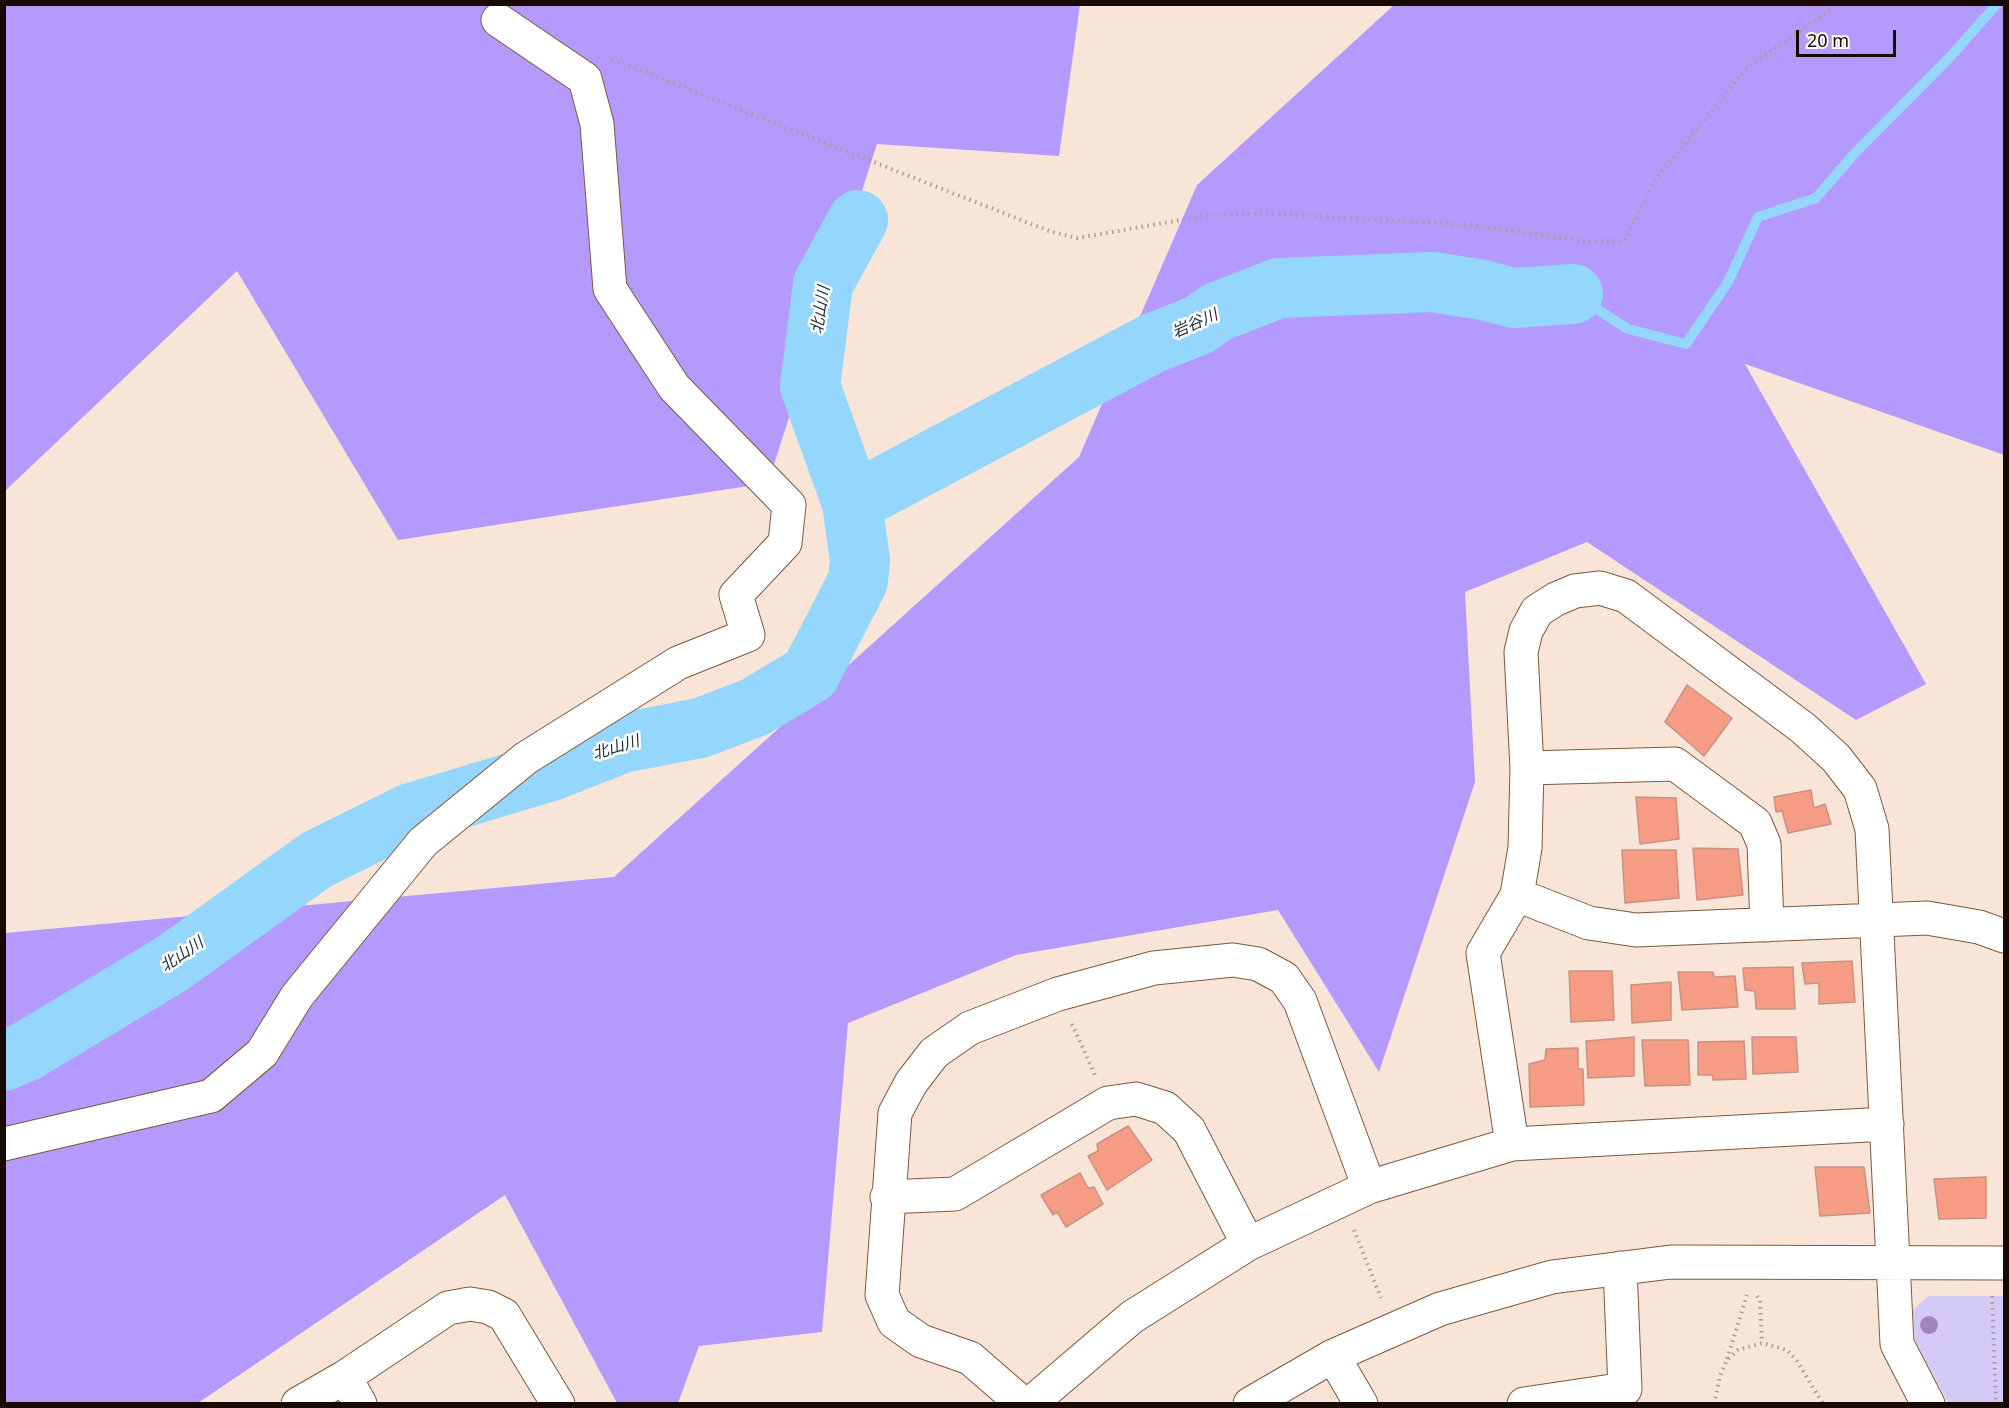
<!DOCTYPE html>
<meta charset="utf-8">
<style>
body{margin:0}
#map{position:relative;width:2009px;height:1408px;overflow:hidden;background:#f8e5d8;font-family:"Noto Sans",sans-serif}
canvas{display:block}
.frame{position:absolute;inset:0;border:6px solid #180901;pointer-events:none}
.scale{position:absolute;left:1796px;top:30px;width:100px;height:27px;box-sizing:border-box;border:3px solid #180901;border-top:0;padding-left:8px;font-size:18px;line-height:21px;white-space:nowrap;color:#180901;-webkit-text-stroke:4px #fff;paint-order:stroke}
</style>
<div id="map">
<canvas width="2009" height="1408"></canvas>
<div class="frame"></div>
<div class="scale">20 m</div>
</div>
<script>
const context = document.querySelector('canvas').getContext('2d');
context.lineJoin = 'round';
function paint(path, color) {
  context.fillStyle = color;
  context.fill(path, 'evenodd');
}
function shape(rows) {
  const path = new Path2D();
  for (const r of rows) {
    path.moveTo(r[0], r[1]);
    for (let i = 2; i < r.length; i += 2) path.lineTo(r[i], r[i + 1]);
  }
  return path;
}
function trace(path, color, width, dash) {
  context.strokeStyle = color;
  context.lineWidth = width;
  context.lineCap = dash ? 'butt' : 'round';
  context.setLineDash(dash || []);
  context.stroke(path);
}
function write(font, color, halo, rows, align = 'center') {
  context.font = font + ' "Noto Sans","Noto Sans JP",sans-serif';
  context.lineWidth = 5;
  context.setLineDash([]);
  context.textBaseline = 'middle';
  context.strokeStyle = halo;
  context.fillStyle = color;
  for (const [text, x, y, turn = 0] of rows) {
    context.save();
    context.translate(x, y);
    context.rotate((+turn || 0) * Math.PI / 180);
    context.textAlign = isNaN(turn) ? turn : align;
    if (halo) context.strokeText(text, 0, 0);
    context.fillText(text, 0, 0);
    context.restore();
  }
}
const green = shape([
 [1928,1296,2004,1296,2004,1403,1948,1403,1915,1340,1913,1310]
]);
const forest = shape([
 [5,5,1080,5,1059,156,877,144,768,483,398,540,237,271,5,491],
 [1394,5,2004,5,2004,455,1745,364,1926,684,1856,720,1587,542,1465,592,1475,782,1379,1072,1278,910,1016,955,848,1023,822,1332,699,1346,678,1403,617,1403,505,1195,198,1403,5,1404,5,933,614,877,1079,457,1197,185]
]);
const stream = shape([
 [1573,294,1628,329,1686,344,1728,282,1758,217,1816,198,1855,153,1951,56,1997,4]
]);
const river = shape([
 [852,503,1153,343,1199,325,1217,312,1279,288,1432,282,1483,290,1514,298,1573,294],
 [4,1061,25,1052,173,963,316,860,411,813,551,771,622,743,700,728,755,707,810,674,858,581,860,560,852,503,810,386,823,284,858,220]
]);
const building = shape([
 [1687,685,1732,718,1704,756,1665,722,1687,685],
 [1811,790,1814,808,1825,804,1831,824,1788,833,1782,811,1776,812,1774,797,1811,790],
 [1636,797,1676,798,1679,839,1640,844,1636,797],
 [1693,848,1738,849,1743,895,1697,900,1693,848],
 [1622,850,1676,850,1679,898,1625,903,1622,850],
 [1852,961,1855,1002,1819,1004,1819,983,1805,984,1802,963,1852,961],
 [1793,967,1795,1009,1756,1009,1755,991,1745,990,1743,968,1793,967],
 [1569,971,1612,971,1614,1020,1571,1022,1569,971],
 [1678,972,1713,972,1714,977,1735,976,1738,1007,1682,1010,1678,972],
 [1671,982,1671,1020,1632,1023,1631,985,1671,982],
 [1634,1037,1634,1076,1588,1078,1586,1041,1634,1037],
 [1752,1037,1796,1037,1798,1072,1753,1074,1752,1037],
 [1642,1040,1688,1040,1690,1085,1645,1086,1642,1040],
 [1744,1041,1746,1079,1713,1080,1713,1075,1698,1075,1698,1042,1744,1041],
 [1578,1048,1578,1069,1583,1069,1584,1105,1530,1107,1529,1064,1545,1060,1546,1049,1578,1048],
 [1128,1126,1152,1160,1107,1190,1088,1156,1098,1151,1097,1144,1128,1126],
 [1815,1167,1864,1167,1870,1213,1820,1216,1815,1167],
 [1080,1173,1088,1188,1094,1187,1103,1204,1066,1227,1057,1212,1053,1215,1041,1195,1080,1173],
 [1986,1177,1986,1218,1939,1219,1934,1179,1986,1177]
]);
const path = shape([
 [612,59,1049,231,1077,238,1204,216,1262,213,1470,225,1586,241,1625,240,1656,179,1747,68,1838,4],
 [1072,1024,1095,1075],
 [1354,1230,1381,1298],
 [1757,1296,1760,1300,1762,1343],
 [1992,1296,1996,1404],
 [1727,1359,1747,1295],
 [1714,1404,1720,1376,1727,1360,1738,1350,1762,1343,1787,1350,1797,1361,1823,1404]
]);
const minor = shape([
 [1527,768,1675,764,1755,823,1764,844,1767,925],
 [1517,895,1589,923,1636,930,1927,918,1979,927,2004,936],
 [4,1144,211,1096,262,1053,297,996,423,842,526,758,678,663,748,635,736,595,785,543,789,505,674,387,610,289,597,124,585,79,498,20],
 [1512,1144,1483,953,1517,895,1525,848,1527,768,1521,652,1526,631,1537,611,1556,599,1575,591,1600,588,1626,596,1803,728,1836,758,1860,789,1872,829,1897,1344,1928,1404],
 [887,1197,955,1194,1108,1103,1136,1099,1165,1108,1189,1130,1248,1244],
 [1333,1356,1361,1404],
 [345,1377,360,1404],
 [298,1404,345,1377,448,1308,470,1304,488,1307,504,1315,558,1404],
 [1023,1404,970,1358,921,1341,894,1322,882,1295,895,1113,911,1083,934,1053,970,1028,1058,994,1154,968,1233,960,1258,964,1284,978,1300,1001,1369,1187],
 [1030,1404,1132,1317,1248,1244,1369,1187,1512,1144,1887,1124],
 [1250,1404,1333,1356,1440,1309,1552,1277,1671,1262,2004,1263],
 [1524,1404,1625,1389,1620,1268]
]);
const trees = [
 [1929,1325]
];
const waterNames = [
 ["北山川",821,310,-81],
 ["岩谷川",1195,324,-24],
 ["北山川",616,748,-17],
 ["北山川",182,955,-34]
];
paint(green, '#d4caf7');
paint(forest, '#b59afe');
trace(stream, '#95d6fd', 10);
trace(river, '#95d6fd', 60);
paint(building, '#f69c84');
trace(building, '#c79284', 1.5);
trace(minor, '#80573b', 35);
trace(path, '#ae9c91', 4, [1.5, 4.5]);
trace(minor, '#fff', 33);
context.fillStyle = '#a384bc';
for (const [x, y] of trees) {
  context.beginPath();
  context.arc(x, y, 9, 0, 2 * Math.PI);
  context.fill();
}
write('italic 16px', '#192e3a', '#fff', waterNames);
</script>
